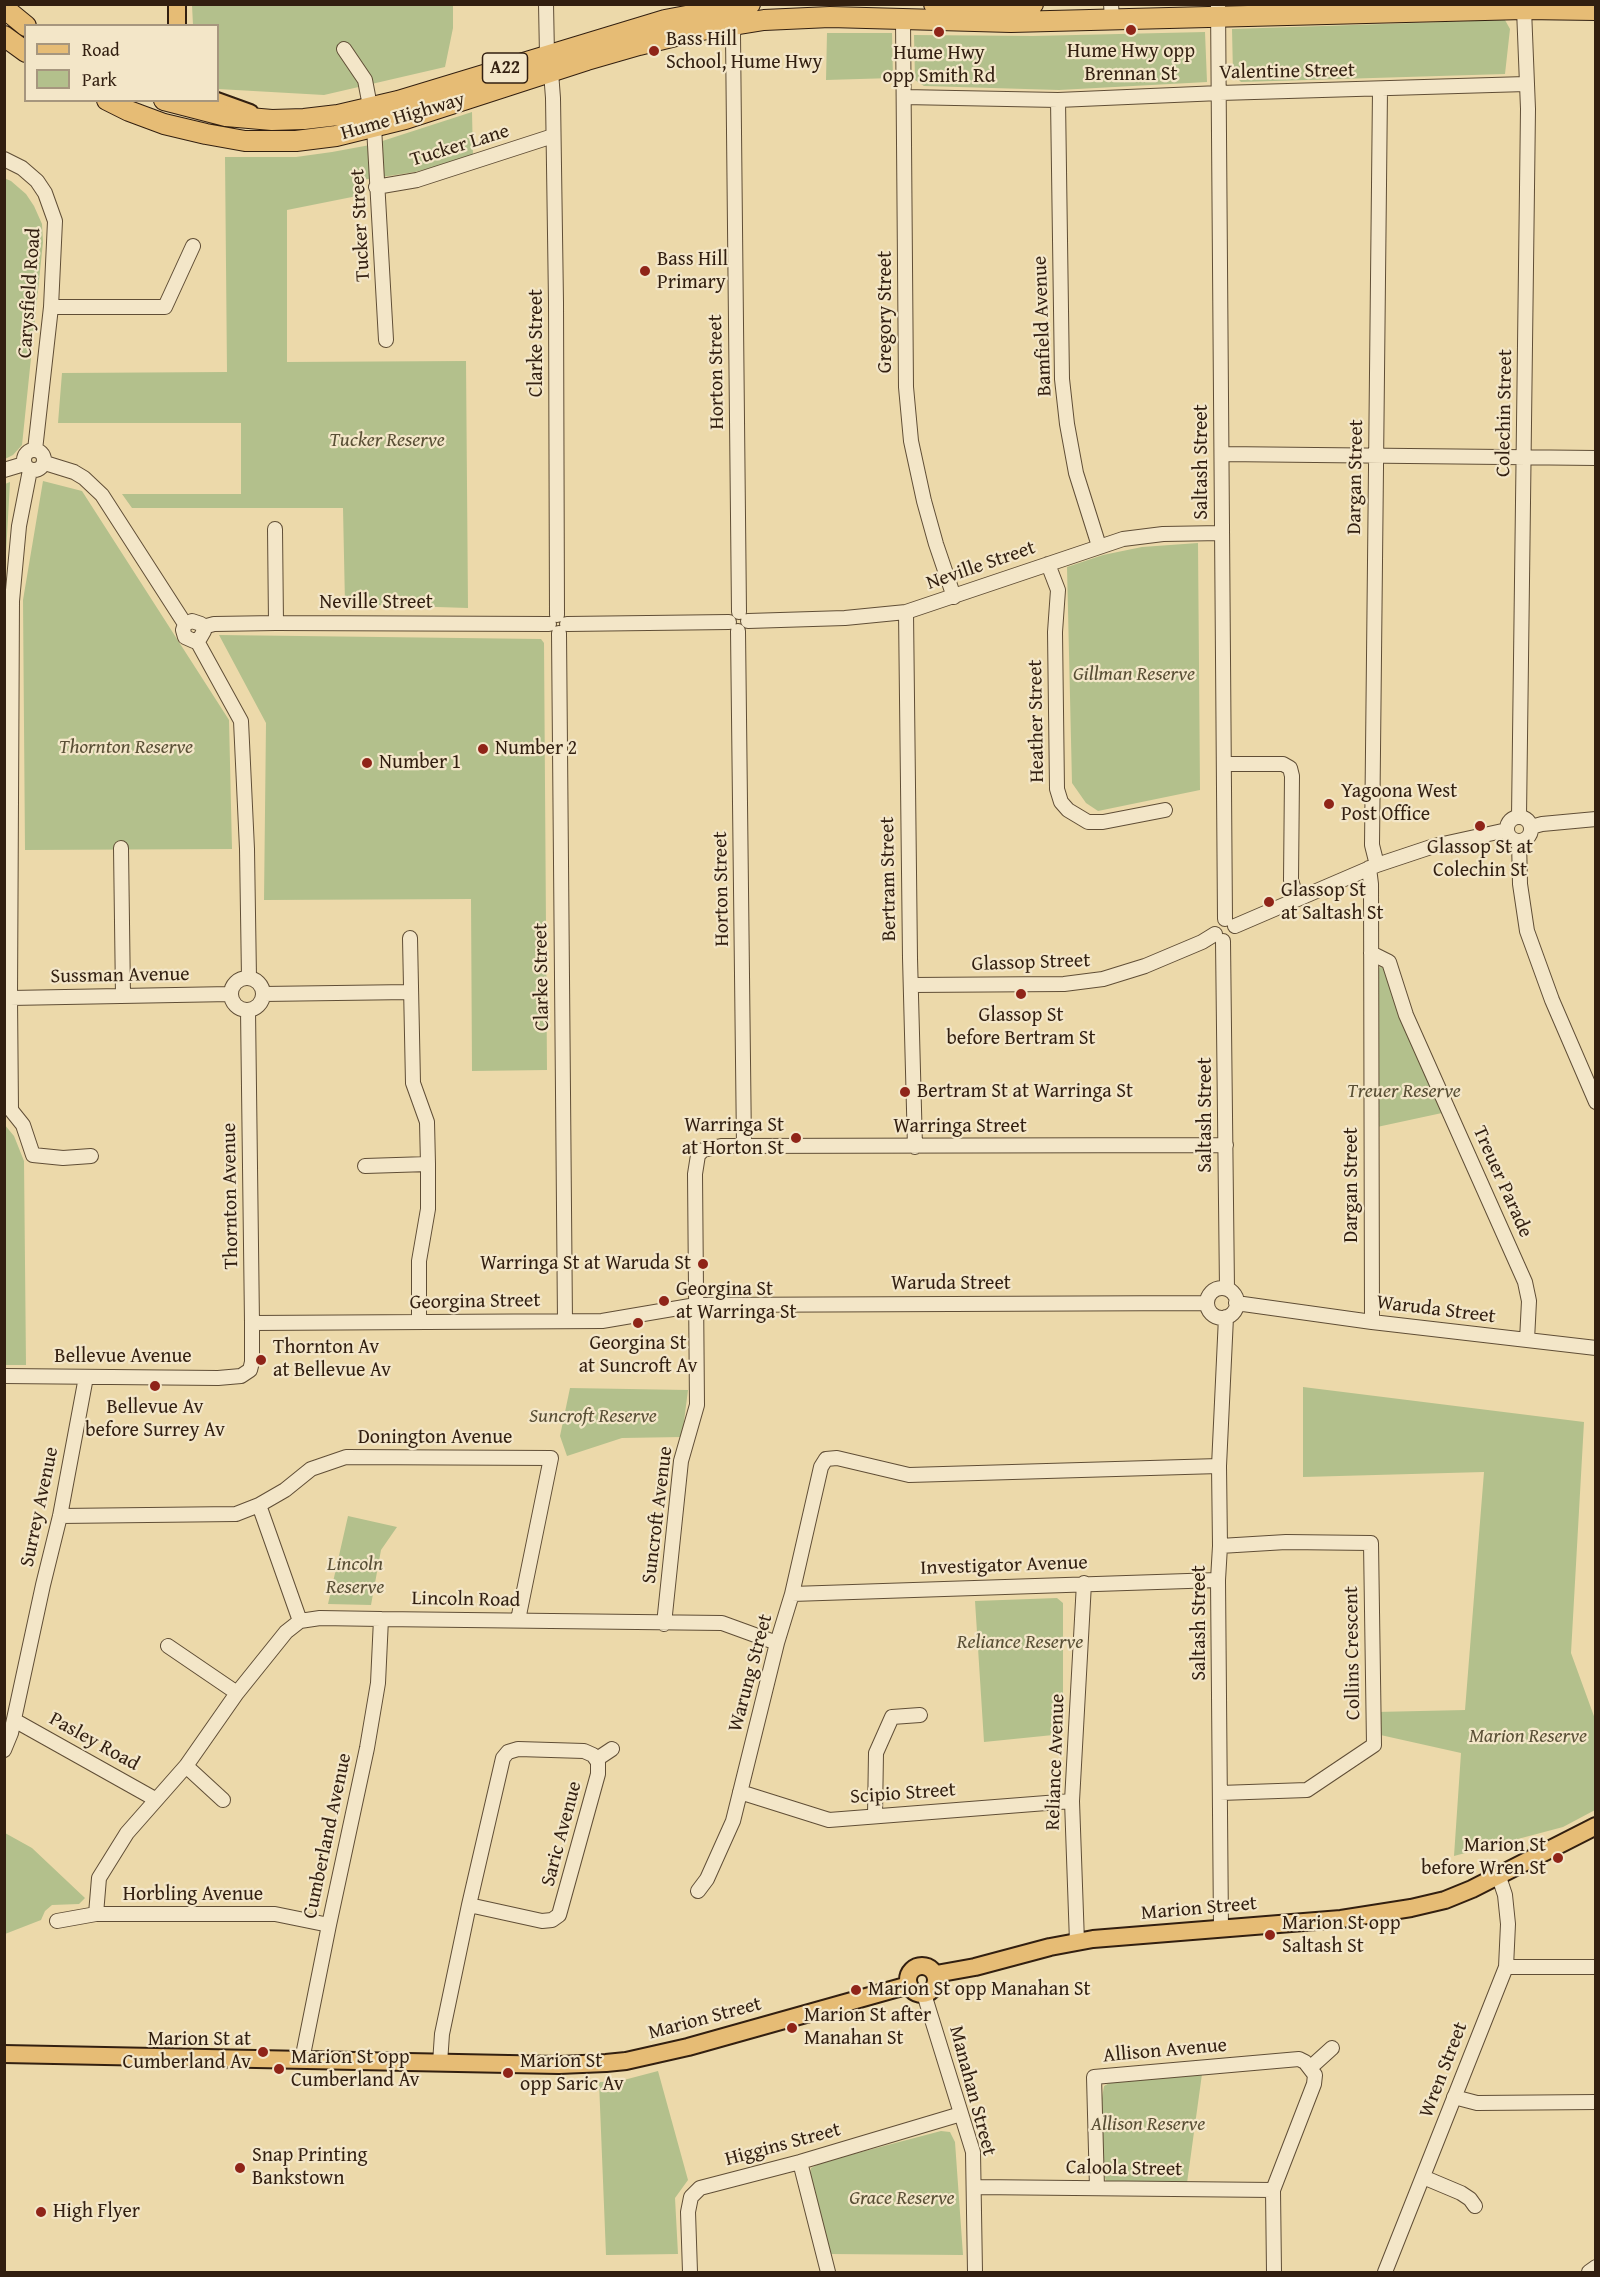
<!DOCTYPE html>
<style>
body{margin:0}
#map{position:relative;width:1600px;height:2277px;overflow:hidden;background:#ecd9aa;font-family:"Gentium Book Plus",serif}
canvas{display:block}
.frame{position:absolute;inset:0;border:6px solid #321f10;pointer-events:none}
.legend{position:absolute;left:24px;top:24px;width:195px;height:78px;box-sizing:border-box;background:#f3e6c8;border:2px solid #a6967e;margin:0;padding:8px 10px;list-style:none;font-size:18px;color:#321f10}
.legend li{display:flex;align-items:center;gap:12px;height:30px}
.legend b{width:30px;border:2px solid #a6967e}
</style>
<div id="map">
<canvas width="1600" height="2277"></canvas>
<div class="frame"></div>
<ul class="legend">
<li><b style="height:8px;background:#e6bc75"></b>Road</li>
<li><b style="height:16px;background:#b3c08c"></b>Park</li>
</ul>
</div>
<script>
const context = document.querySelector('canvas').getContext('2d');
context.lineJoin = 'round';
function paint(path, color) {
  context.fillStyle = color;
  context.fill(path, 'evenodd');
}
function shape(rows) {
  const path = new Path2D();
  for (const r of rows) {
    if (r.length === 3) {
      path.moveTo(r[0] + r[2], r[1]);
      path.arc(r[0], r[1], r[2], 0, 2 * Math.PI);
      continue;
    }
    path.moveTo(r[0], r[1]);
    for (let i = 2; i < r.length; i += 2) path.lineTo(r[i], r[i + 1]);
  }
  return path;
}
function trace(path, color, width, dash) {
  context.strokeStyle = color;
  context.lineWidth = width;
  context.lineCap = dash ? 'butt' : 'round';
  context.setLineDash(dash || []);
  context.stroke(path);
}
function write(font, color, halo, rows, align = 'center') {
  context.font = font + ' "Gentium Book Plus",serif';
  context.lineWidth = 4.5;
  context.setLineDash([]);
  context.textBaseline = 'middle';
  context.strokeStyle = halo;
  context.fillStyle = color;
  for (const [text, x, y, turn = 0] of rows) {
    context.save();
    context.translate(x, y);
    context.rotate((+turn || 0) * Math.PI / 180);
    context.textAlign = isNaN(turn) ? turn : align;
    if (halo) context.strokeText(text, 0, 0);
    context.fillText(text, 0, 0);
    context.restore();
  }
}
const green = shape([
 [192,5,453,5,453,28,445,67,324,95,218,89,218,26,193,25],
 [1505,20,1510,29,1505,74,1241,82,1233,74,1232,29],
 [1205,32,1207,82,1059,90,924,86,915,80,914,35,1033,36],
 [827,33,892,33,893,78,826,80],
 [472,112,473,157,415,172,362,180,362,195,287,210,287,362,466,361,468,608,345,604,343,508,132,508,122,494,241,494,241,423,58,423,62,373,227,372,225,157,296,157,332,152,370,145],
 [4,178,11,181,26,194,34,206,42,224,43,242,22,445,13,455,5,459],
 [43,481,82,491,229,720,232,849,25,850,23,600],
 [10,482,5,571,5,484],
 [1198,543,1200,790,1098,811,1086,803,1072,783,1067,567,1103,555,1142,547],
 [219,635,541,639,544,643,547,1070,472,1071,471,899,264,900,266,723],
 [1380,967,1386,968,1406,1028,1442,1113,1377,1127,1378,969],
 [4,1124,14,1136,24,1161,26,1365,5,1365],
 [1303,1387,1584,1422,1571,1653,1595,1719,1595,1810,1563,1827,1454,1856,1461,1753,1376,1734,1376,1712,1465,1710,1484,1472,1303,1477],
 [570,1388,688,1390,682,1437,622,1438,567,1456,560,1436],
 [348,1516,397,1527,381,1550,371,1605,328,1604],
 [1057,1598,1063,1603,1063,1734,984,1742,975,1601],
 [5,1833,32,1848,85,1898,79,1904,52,1905,45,1911,41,1920,5,1934],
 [658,2071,688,2180,675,2198,678,2254,606,2255,599,2082,620,2081],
 [1202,2074,1187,2183,1110,2183,1106,2181,1103,2171,1102,2098,1104,2086,1113,2081],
 [941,2131,950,2132,955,2142,963,2255,829,2254,810,2174,811,2168,823,2162]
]);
const minor = shape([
 [546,4,547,55],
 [1111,4,1112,18],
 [1218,4,1225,919],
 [736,17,733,35,739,612],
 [903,20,906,387,911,441,924,501,936,544,954,597],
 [344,49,365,80,374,127,386,340],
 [551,72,553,98,556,302,557,615],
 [904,97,1058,100,1220,93,1526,84],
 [1058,100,1062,379,1067,424,1076,473,1099,546],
 [4,159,22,168,37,181,45,193,55,221,51,307,35,450],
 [376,187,417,180,553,136],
 [51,307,165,307,193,246],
 [34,460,10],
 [1222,454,1596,458],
 [45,463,74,472,84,478,102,495,185,624,183,630,185,637,194,641,200,638,204,631,201,624,192,621,185,624],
 [4,470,24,464],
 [275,529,276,623],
 [1048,564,1058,590,1055,632,1057,789,1061,802,1068,810,1088,822,1103,822,1165,810],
 [906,612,910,958,915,1147],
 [748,621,845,618,906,612,1123,539,1163,534,1222,533],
 [567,624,729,622],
 [203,627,214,624,276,623,549,624],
 [738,631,744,1146],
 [559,633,565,1321],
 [197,641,241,721,247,849,249,978],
 [1224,764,1283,764,1290,768,1292,776,1291,880,1297,899],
 [1519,829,12],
 [1519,817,1528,109,1524,9],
 [1531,827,1542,824,1596,819],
 [1519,841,1520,884,1527,931,1552,1000,1596,1102],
 [121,848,123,996],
 [1377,865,1372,845,1380,90],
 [1369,868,1371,884,1372,1322],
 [1235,926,1377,865,1434,846,1507,830],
 [410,938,413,1083,427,1122,428,1164,428,1209,419,1261,419,1322],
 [1223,941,1227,1289],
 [1371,953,1389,962,1406,1015,1525,1282,1529,1301,1527,1340],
 [247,994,16],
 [911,985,1064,984,1103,979,1145,966,1202,942,1215,934],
 [263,994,410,992],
 [10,998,231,994],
 [11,1110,10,998,12,601,19,526,30,470],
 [11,1110,23,1125,33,1155,63,1158,91,1156],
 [365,1166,428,1164],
 [1222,1303,15],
 [1236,1303,1372,1322,1596,1348],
 [252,1323,602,1321,696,1305,1207,1303],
 [4,1376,218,1378,241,1376,250,1370,252,1362,252,1323,248,1010],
 [259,1505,300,1621],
 [60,1516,236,1514,259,1505,285,1490,311,1469,346,1457,551,1458,518,1620],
 [1220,1546,1286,1542,1371,1543,1374,1745,1307,1790,1220,1793],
 [792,1594,1218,1580],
 [664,1624,681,1461,697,1405,695,1174,698,1155,703,1150,721,1146,1226,1145],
 [168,1646,237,1693],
 [14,1720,155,1799],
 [4,1750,11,1733,43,1585,60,1516,86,1377],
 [597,1759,612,1749],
 [186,1766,223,1800],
 [740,1792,829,1820,1072,1801],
 [875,1815,876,1753,892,1717,920,1715],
 [698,1891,707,1879,733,1821,777,1643,792,1594,821,1467,826,1459,837,1458,909,1475,1219,1466],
 [96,1914,99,1878,127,1833,186,1766,237,1693,286,1632,300,1621,320,1618,381,1619,722,1623,777,1643],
 [57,1921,96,1914,275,1914,329,1925],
 [1221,1928,1218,1580,1220,1546,1219,1466,1226,1317],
 [1077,1942,1072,1801,1084,1583],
 [1506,1967,1596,1967],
 [924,1994,973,2152,975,2272],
 [302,2060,329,1925,367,1748,378,1683,381,1619],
 [440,2063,442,2034,469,1905,503,1758,508,1752,518,1749,584,1751,593,1755,598,1762,598,1774,559,1915,552,1920,542,1921,469,1905],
 [1311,2067,1332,2048],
 [1454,2097,1477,2103,1596,2102],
 [800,2162,828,2272],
 [1423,2177,1461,2193,1470,2199,1475,2206],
 [975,2187,1273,2190],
 [1097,2188,1094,2077,1299,2059,1305,2062,1315,2075,1314,2084,1273,2190,1274,2272],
 [690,2272,688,2212,691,2197,700,2188,800,2162,961,2114],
 [1385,2272,1506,1967,1508,1924,1505,1895,1499,1877],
 [1589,2272,1596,2267]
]);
const major = shape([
 [177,4,177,26],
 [214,100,250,113],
 [922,1980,14],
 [936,1974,975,1967,1050,1947,1093,1939,1341,1919,1411,1908,1445,1900,1472,1889,1596,1826],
 [4,2054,559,2065,606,2063,626,2061,688,2047,909,1985]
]);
const highway = shape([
 [934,4,1033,4],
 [4,8,26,26],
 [4,36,26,52],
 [107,100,129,111,164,124,206,134,245,141,296,141,336,136,405,119,587,60,639,45,696,31,764,20,830,17,1011,22,1524,9,1596,10],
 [164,100,226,116,272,120,304,119,338,115,398,101,665,20,750,4]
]);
const markers = [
 [1131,30,6,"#8f2418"],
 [939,32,6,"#8f2418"],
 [654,51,6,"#8f2418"],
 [645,271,6,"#8f2418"],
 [483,749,6,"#8f2418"],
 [367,763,6,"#8f2418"],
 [1329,804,6,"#8f2418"],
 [1480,826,6,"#8f2418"],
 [1269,902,6,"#8f2418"],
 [1021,994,6,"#8f2418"],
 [905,1092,6,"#8f2418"],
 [796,1138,6,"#8f2418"],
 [703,1264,6,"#8f2418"],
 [664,1301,6,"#8f2418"],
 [638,1323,6,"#8f2418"],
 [261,1360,6,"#8f2418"],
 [155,1386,6,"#8f2418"],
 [1558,1858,6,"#8f2418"],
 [1270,1935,6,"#8f2418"],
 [856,1990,6,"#8f2418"],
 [792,2028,6,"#8f2418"],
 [263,2052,6,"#8f2418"],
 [279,2069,6,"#8f2418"],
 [508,2073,6,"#8f2418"],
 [240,2168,6,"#8f2418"],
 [41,2212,6,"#8f2418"]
];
const shields = [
 [505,68,45]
];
const shieldNames = [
 ["A22",505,68]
];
const poiNames = [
 ["Bass Hill",666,40],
 ["School, Hume Hwy",666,63],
 ["Hume Hwy opp",1131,52,"center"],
 ["Brennan St",1131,75,"center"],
 ["Hume Hwy",939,54,"center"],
 ["opp Smith Rd",939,77,"center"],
 ["Bass Hill",657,260],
 ["Primary",657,283],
 ["Number 2",495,749],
 ["Number 1",379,763],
 ["Yagoona West",1341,792],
 ["Post Office",1341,815],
 ["Glassop St at",1480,848,"center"],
 ["Colechin St",1480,871,"center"],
 ["Glassop St",1281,891],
 ["at Saltash St",1281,914],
 ["Glassop St",1021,1016,"center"],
 ["before Bertram St",1021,1039,"center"],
 ["Bertram St at Warringa St",917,1092],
 ["Warringa St",784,1126,"right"],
 ["at Horton St",784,1149,"right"],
 ["Warringa St at Waruda St",691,1264,"right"],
 ["Georgina St",676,1290],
 ["at Warringa St",676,1313],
 ["Georgina St",638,1344,"center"],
 ["at Suncroft Av",638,1367,"center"],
 ["Thornton Av",273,1348],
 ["at Bellevue Av",273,1371],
 ["Bellevue Av",155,1408,"center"],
 ["before Surrey Av",155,1431,"center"],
 ["Marion St",1546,1846,"right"],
 ["before Wren St",1546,1869,"right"],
 ["Marion St opp",1282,1924],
 ["Saltash St",1282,1947],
 ["Marion St opp Manahan St",868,1990],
 ["Marion St after",804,2016],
 ["Manahan St",804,2039],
 ["Marion St at",251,2040,"right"],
 ["Cumberland Av",251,2063,"right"],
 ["Marion St opp",291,2058],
 ["Cumberland Av",291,2081],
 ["Marion St",520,2062],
 ["opp Saric Av",520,2085],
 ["Snap Printing",252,2156],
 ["Bankstown",252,2179],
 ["High Flyer",53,2212]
];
const streetNames = [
 ["Valentine Street",1287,72,-1],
 ["Hume Highway",403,117,-16],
 ["Tucker Lane",460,146,-17],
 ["Tucker Street",361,225,-93],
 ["Carysfield Road",30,293,-86],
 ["Gregory Street",886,312,-90],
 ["Bamfield Avenue",1043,326,-92],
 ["Clarke Street",537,343,-90],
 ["Horton Street",717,372,-91],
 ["Colechin Street",1505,413,-89],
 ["Saltash Street",1202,462,-90],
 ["Dargan Street",1356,477,-89],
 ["Neville Street",981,566,-19],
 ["Neville Street",376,603],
 ["Heather Street",1037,721,-91],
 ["Bertram Street",889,879,-91],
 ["Horton Street",722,889,-91],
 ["Glassop Street",1031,963,-2],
 ["Sussman Avenue",120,976,-1],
 ["Clarke Street",542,977,-91],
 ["Saltash Street",1206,1115,-90],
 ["Warringa Street",960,1127],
 ["Treuer Parade",1502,1182,66],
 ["Dargan Street",1352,1185,-90],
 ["Thornton Avenue",231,1196,-91],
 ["Waruda Street",951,1284],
 ["Georgina Street",475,1302,-1],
 ["Waruda Street",1436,1310,7],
 ["Bellevue Avenue",123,1357],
 ["Donington Avenue",435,1438],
 ["Surrey Avenue",40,1507,-78],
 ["Suncroft Avenue",658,1515,-83],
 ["Investigator Avenue",1004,1566,-2],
 ["Lincoln Road",466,1600,1],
 ["Saltash Street",1200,1623,-90],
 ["Collins Crescent",1353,1653,-91],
 ["Warung Street",751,1673,-75],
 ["Pasley Road",94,1742,29],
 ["Reliance Avenue",1056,1762,-88],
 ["Scipio Street",903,1794,-4],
 ["Saric Avenue",562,1834,-75],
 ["Cumberland Avenue",328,1836,-78],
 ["Horbling Avenue",193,1895],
 ["Marion Street",1199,1909,-5],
 ["Marion Street",705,2019,-15],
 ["Allison Avenue",1165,2051,-5],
 ["Wren Street",1444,2070,-69],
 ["Manahan Street",972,2091,75],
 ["Higgins Street",783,2145,-15],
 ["Caloola Street",1124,2169,1]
];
const parkNames = [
 ["Tucker Reserve",387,441],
 ["Gillman Reserve",1134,675],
 ["Thornton Reserve",126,748],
 ["Treuer Reserve",1404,1092],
 ["Suncroft Reserve",593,1417],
 ["Lincoln",355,1565],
 ["Reserve",355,1588],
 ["Reliance Reserve",1020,1643],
 ["Marion Reserve",1528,1737],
 ["Allison Reserve",1148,2125],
 ["Grace Reserve",902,2199]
];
paint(green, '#b3c08c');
trace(minor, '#604e36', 16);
trace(major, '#321f10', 20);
trace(highway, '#321f10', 22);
trace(minor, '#f3e6c8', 14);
trace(major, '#e6bc75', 16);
trace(highway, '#e6bc75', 20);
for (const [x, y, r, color] of markers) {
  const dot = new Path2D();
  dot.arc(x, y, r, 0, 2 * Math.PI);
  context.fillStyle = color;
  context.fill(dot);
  trace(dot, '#f3e6c8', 2);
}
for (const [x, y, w] of shields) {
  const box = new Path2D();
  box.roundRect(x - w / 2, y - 15, w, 30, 4.5);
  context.fillStyle = '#f3e6c8';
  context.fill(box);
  trace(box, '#321f10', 1.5);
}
write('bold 18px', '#321f10', null, shieldNames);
write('20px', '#321f10', '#f3e6c8', poiNames, 'left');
write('20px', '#321f10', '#f3e6c8', streetNames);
write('italic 20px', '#594f35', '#f3e6c8', parkNames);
</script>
